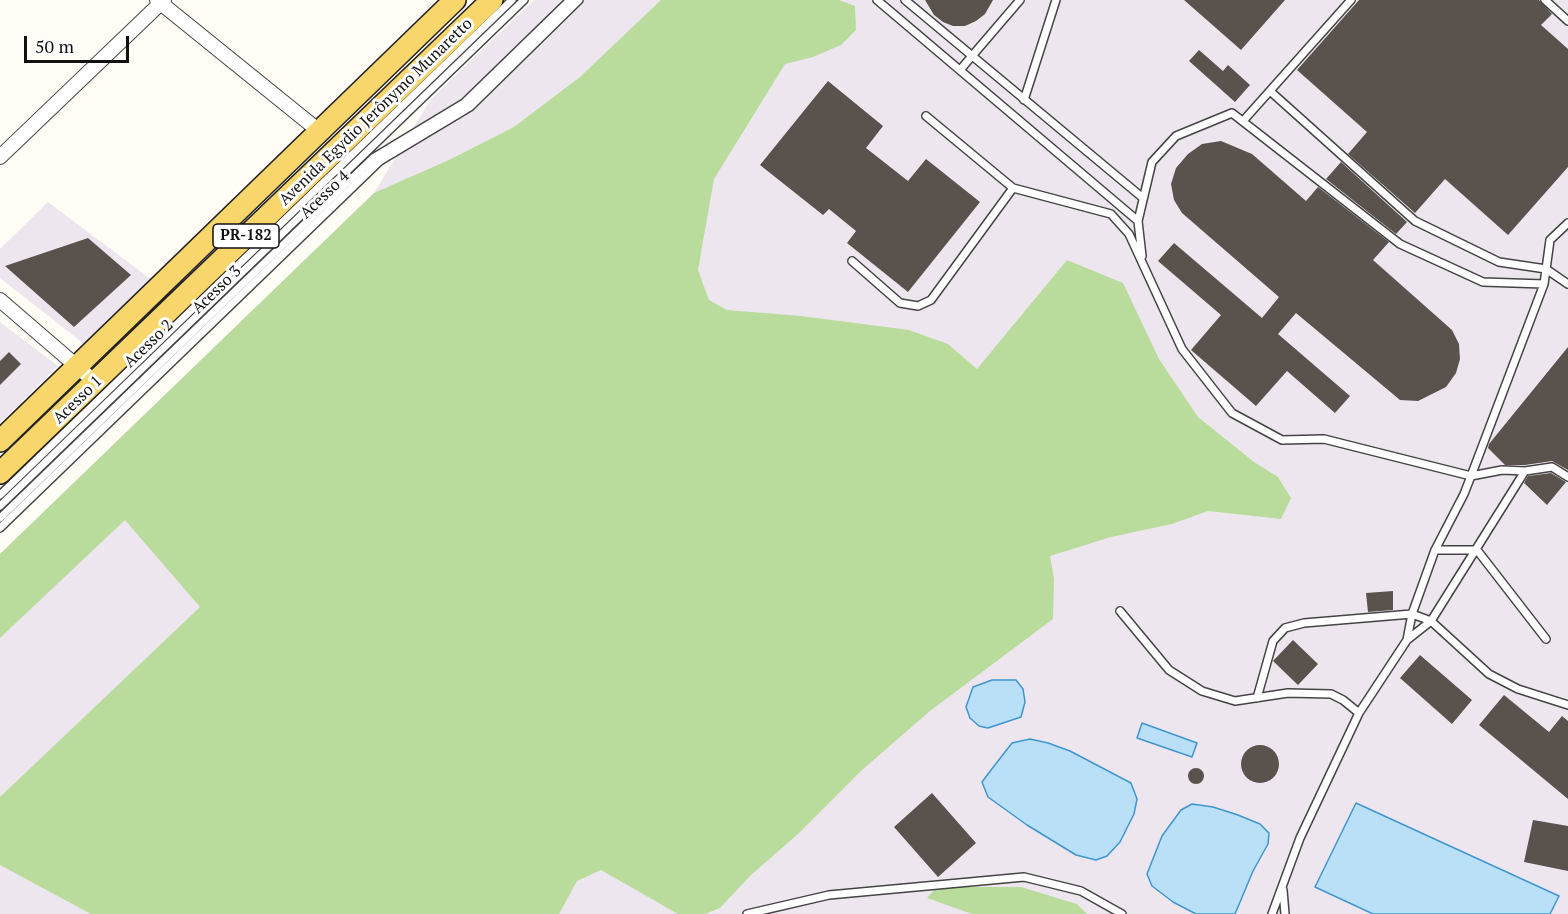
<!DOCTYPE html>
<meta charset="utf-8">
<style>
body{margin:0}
#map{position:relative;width:1568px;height:914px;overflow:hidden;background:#fffdf5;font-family:"PT Serif",serif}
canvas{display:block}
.scale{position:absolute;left:24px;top:36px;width:105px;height:27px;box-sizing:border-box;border:3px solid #111;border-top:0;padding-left:8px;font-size:18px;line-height:21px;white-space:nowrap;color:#111;-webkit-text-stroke:4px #fff;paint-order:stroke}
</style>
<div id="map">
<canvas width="1568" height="914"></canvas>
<div class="scale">50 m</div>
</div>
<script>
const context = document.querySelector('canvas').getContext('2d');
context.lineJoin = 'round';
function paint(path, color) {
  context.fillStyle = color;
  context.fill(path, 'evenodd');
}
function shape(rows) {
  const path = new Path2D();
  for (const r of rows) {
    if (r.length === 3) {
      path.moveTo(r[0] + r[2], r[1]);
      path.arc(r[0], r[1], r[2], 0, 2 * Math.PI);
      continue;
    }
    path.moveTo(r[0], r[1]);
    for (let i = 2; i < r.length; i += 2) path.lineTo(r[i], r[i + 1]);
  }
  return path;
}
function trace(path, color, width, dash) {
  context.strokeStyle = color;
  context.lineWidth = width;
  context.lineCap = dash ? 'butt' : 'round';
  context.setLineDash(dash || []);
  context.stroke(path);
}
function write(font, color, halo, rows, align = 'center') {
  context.font = font + ' "PT Serif",serif';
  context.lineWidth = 6;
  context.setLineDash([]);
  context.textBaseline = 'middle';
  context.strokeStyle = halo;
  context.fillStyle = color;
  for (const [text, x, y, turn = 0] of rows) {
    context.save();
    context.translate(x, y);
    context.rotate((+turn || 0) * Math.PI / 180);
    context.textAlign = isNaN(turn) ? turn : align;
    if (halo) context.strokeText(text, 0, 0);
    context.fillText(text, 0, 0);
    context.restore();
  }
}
const industrial = shape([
 [534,0,1568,0,1568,914,0,914,0,554,374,193,430,100],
 [48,202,152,280,84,344,0,278,0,249],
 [0,322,58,366,0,423]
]);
const forest = shape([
 [661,0,839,0,855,6,856,30,841,45,813,57,785,64,714,179,698,270,709,300,727,310,801,316,909,330,948,344,977,369,1067,260,1123,283,1159,359,1198,417,1254,462,1278,477,1291,498,1281,519,1208,511,1172,524,1111,537,1050,556,1054,579,1053,619,930,711,862,770,798,834,751,875,720,908,705,914,678,914,601,870,577,881,559,914,91,914,0,865,0,797,200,607,125,520,0,638,0,554,374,193,449,160,514,127,580,77],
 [937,887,1021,887,1077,904,1087,914,972,914,927,898]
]);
const water = shape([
 [992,680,1016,680,1023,689,1025,702,1021,717,988,728,979,726,970,718,966,707,973,687,992,680],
 [1142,723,1197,743,1192,757,1137,738,1142,723],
 [1030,739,1048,743,1070,751,1131,783,1137,799,1134,814,1120,842,1107,856,1096,860,1076,855,1027,825,988,797,982,782,991,770,1012,743,1030,739],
 [1356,803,1559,896,1550,914,1373,914,1315,887,1356,803],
 [1192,804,1213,807,1238,815,1260,824,1269,833,1268,844,1253,871,1235,914,1196,914,1173,902,1152,886,1147,874,1162,836,1181,810,1192,804]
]);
const building = shape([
 [925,0,993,0,985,14,976,21,965,26,953,26,943,22,934,15],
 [1184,0,1285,0,1241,50],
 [1359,0,1539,0,1552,14,1541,25,1568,49,1568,167,1508,235,1445,179,1415,213,1348,154,1367,132,1297,70],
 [1199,50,1223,71,1228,65,1250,85,1235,102,1189,61],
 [828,81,883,126,866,148,908,181,926,159,980,202,908,292,847,243,856,231,829,209,823,215,760,165],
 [1221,141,1252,154,1306,201,1318,187,1389,242,1373,260,1452,330,1459,344,1460,359,1456,373,1446,387,1418,401,1400,400,1296,313,1278,334,1350,396,1335,413,1287,371,1256,406,1191,350,1221,315,1158,261,1174,243,1262,318,1279,297,1182,213,1174,200,1171,184,1176,168,1188,154,1202,144],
 [1341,162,1407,222,1396,234,1326,179],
 [88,238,131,275,74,327,5,266],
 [1568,347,1568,470,1552,461,1525,465,1505,465,1488,448,1489,444],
 [9,352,21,364,0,385,0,361],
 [1551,473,1566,482,1547,505,1524,483,1528,476],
 [1393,591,1393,610,1368,612,1366,593],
 [1293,640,1318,664,1298,685,1273,661],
 [1420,655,1472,700,1452,724,1400,678],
 [1504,695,1549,732,1562,716,1568,721,1568,799,1479,725],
 [1260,764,19],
 [1196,776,8],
 [932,793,976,843,938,877,894,827],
 [1533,820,1568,826,1568,871,1524,862]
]);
const service = shape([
 [877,0,1138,221],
 [905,0,1143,198],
 [1545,0,1568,21],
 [960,70,1020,0],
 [1270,91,1415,221,1499,262,1546,269,1568,284],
 [1024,100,1056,0],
 [926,116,1013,188,1111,214,1129,234,1182,349,1232,413,1282,440,1324,439,1471,476,1544,284,1550,240,1568,223],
 [1243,121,1351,0],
 [1142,256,1138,221,1152,162,1176,136,1232,113,1400,244,1483,282,1544,284],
 [852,261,900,303,918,306,931,300,1013,188],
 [1568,477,1552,467,1525,471,1431,621,1489,674,1518,689,1568,705],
 [0,495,512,0],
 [0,506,524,0],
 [0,518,373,158,464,103,570,0],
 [0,528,380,161,470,107,579,0],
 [1435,550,1477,550,1546,639],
 [1120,611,1169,670,1202,691,1235,701,1288,693,1331,694,1343,700,1359,713,1300,838,1272,914],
 [1257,698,1273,641,1285,628,1304,623,1412,614,1435,550,1464,494,1471,476,1502,470,1525,471],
 [1359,713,1407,640,1431,621,1412,614,1407,640],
 [1283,890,1285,914],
 [747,914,829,895,1024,877,1081,891,1122,914]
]);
const minor = shape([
 [157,0,319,131],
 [0,157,164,0],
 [0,300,95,382]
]);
const primary = shape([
 [0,441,455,0],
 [0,473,492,0]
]);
const shields = [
 [246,236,66]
];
const shieldNames = [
 ["PR-182",246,236]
];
const streetNames = [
 ["Avenida Egydio Jerônymo Munaretto",376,112,-44],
 ["Acesso 4",325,195,-44],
 ["Acesso 3",217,290,-44],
 ["Acesso 2",149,344,-44],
 ["Acesso 1",78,400,-44]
];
paint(industrial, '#eee6ef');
paint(forest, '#b9dc9c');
paint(water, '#b9e0f7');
trace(water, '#3f96cf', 1.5);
paint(building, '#5a524d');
trace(service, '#444', 10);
trace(minor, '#444', 16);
trace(primary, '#222', 24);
trace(service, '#fff', 7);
trace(minor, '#fff', 14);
trace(primary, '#f9d66b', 21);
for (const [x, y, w] of shields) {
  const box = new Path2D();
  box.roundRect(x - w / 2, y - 12, w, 24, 4.5);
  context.fillStyle = '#fff';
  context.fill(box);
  trace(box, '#111', 1.5);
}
write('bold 15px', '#111', null, shieldNames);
write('16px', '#111', '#fff', streetNames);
</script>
